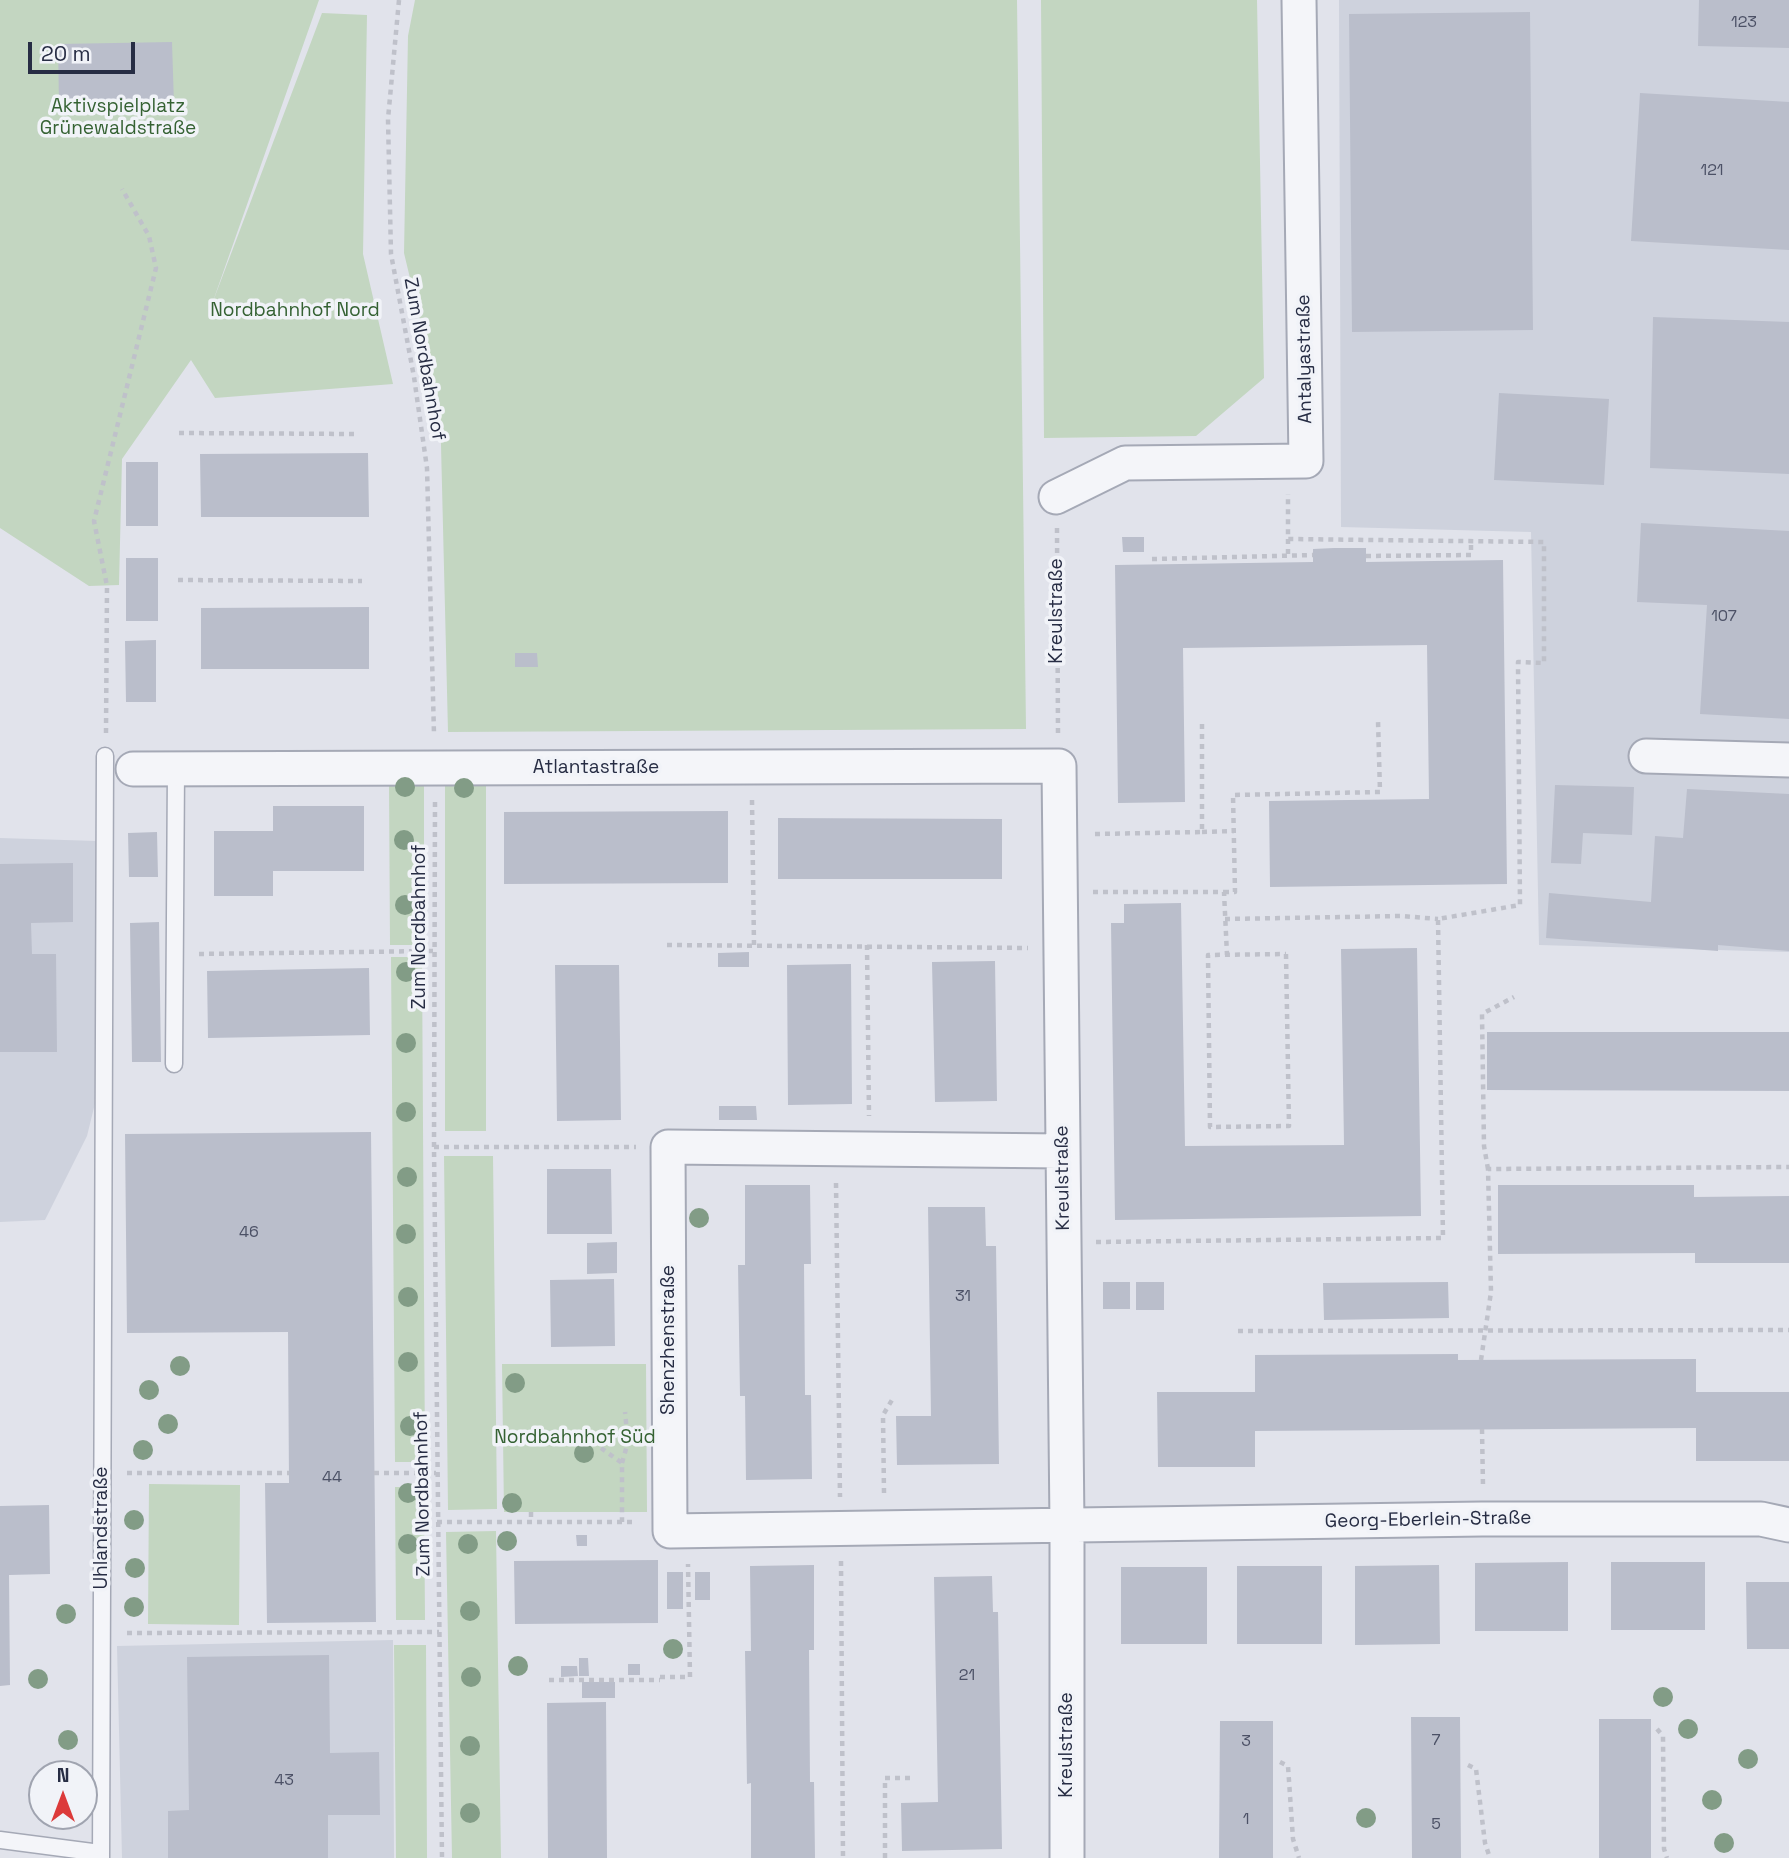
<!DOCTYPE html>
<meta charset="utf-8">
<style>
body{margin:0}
#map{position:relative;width:1789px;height:1858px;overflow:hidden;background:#e1e3eb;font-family:"Space Grotesk",sans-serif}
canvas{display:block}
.north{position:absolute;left:28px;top:1760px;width:70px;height:70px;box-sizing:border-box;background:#f1f3f8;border:2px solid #a0a4b0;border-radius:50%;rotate:0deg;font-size:19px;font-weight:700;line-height:28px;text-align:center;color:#272d44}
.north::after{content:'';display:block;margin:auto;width:24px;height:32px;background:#dc3a3a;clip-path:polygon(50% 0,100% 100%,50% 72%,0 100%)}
.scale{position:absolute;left:28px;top:42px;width:107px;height:32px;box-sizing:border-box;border:4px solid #272d44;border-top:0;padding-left:9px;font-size:21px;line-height:24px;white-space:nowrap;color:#272d44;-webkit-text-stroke:5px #f1f3f8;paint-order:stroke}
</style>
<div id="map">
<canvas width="1789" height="1858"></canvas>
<div class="north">N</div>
<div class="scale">20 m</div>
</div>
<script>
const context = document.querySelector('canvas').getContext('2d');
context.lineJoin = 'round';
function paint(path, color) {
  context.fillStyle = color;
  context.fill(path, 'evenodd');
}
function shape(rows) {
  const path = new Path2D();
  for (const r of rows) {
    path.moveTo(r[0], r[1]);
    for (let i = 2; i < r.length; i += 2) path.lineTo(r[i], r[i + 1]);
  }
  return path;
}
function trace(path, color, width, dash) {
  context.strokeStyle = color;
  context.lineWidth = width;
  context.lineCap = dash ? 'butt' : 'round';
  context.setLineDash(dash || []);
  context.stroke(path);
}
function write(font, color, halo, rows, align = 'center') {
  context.font = font + ' "Space Grotesk",sans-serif';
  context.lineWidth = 7;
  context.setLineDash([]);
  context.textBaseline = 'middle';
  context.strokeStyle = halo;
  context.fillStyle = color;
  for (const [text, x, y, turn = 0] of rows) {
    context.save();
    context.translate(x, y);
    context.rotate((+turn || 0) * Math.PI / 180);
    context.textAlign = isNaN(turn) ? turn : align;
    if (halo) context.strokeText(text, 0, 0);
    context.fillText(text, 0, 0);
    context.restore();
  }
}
const built = shape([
 [1339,0,1789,0,1789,952,1539,945,1531,532,1341,527],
 [0,838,97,841,100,1083,87,1136,45,1220,0,1222],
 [393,1640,394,1858,122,1858,117,1646]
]);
const green = shape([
 [0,0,319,0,212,304,322,13,367,15,363,254,393,384,215,398,191,360,122,459,119,585,89,586,0,528],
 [415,0,1017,0,1026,729,448,732,440,404,404,253,408,36],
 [1041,0,1257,0,1264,378,1196,436,1044,438],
 [445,779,486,779,486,1131,445,1131],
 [389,782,424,782,424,945,390,945],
 [391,957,422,957,425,1462,395,1462],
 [444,1156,493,1156,497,1509,448,1510],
 [502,1364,646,1364,647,1512,504,1512],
 [149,1484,240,1485,239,1625,148,1624],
 [395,1487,424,1487,425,1620,396,1620],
 [496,1531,501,1858,452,1858,446,1532],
 [394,1645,426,1645,427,1858,396,1858]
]);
const building = shape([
 [1699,0,1789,0,1789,48,1698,46],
 [1530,12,1533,330,1352,332,1349,14],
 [172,42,174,104,59,105,58,44],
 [1640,93,1789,102,1789,250,1631,241],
 [1653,317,1789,322,1789,474,1650,468],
 [1499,393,1609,399,1604,485,1494,480],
 [368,453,369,517,201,517,200,454],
 [126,462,158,462,158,526,126,526],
 [1641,523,1789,531,1789,719,1700,714,1707,605,1637,602],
 [1122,537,1144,537,1144,552,1123,552],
 [1334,548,1366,548,1366,562,1503,560,1507,884,1270,887,1269,801,1429,799,1427,645,1183,648,1185,802,1118,803,1115,565,1313,562,1313,549],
 [126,558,158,558,158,621,126,621],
 [369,607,369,669,201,669,201,608],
 [156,640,156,702,126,702,125,641],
 [515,653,537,653,538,667,515,667],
 [1555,785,1634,787,1632,835,1583,833,1581,864,1551,863],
 [1687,789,1789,794,1789,951,1718,945,1718,951,1546,938,1549,893,1651,902,1655,836,1683,838],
 [273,806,364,806,364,871,273,871,273,896,214,896,214,831,273,831],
 [728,811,728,883,504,884,504,812],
 [778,818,1002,819,1002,879,778,879],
 [157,832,158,877,129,877,128,833],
 [73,863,73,922,31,923,32,954,56,954,57,1052,0,1052,0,864],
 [1181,903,1185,1146,1344,1145,1341,949,1417,948,1421,1216,1115,1220,1111,923,1124,923,1124,904],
 [159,922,161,1062,132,1062,130,923],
 [749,952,749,967,718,967,718,953],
 [995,961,997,1101,935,1102,932,962],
 [851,964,852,1104,788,1105,787,965],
 [555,965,619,965,621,1120,557,1121],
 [369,968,370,1035,208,1038,207,971],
 [1487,1032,1789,1032,1789,1091,1487,1090],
 [719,1106,756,1106,757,1120,719,1120],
 [371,1132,376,1622,267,1623,265,1483,289,1483,288,1332,127,1333,125,1134],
 [547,1169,611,1169,612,1234,547,1234],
 [745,1185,810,1185,811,1264,804,1264,805,1395,811,1395,812,1479,746,1480,745,1396,740,1396,738,1265,745,1265],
 [1498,1185,1694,1185,1694,1197,1789,1196,1789,1263,1695,1263,1695,1253,1498,1254],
 [928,1207,985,1207,986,1246,996,1246,999,1464,897,1465,896,1416,931,1416],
 [617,1242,617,1273,587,1274,587,1243],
 [614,1279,615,1346,551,1347,550,1280],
 [1103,1282,1130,1282,1130,1309,1103,1309],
 [1136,1282,1164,1282,1164,1310,1136,1310],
 [1448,1282,1449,1318,1324,1320,1323,1283],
 [1458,1354,1458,1360,1696,1359,1696,1392,1789,1392,1789,1461,1696,1461,1696,1428,1255,1431,1255,1467,1158,1467,1157,1392,1255,1392,1255,1355],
 [49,1505,50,1574,9,1575,10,1685,0,1686,0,1506],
 [576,1535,587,1535,587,1546,577,1546],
 [658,1560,658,1623,515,1624,514,1561],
 [1568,1562,1568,1631,1475,1631,1475,1563],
 [1611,1562,1705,1562,1705,1630,1611,1630],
 [814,1565,814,1650,809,1650,810,1782,814,1782,815,1858,751,1858,751,1783,747,1784,745,1651,751,1651,750,1566],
 [1439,1565,1440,1644,1355,1645,1355,1566],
 [1237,1566,1322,1566,1322,1644,1237,1644],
 [1121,1567,1207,1567,1207,1644,1121,1644],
 [667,1572,683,1572,683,1609,667,1609],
 [695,1572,710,1572,710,1600,695,1600],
 [992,1576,993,1612,998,1612,1002,1849,902,1851,901,1803,938,1802,934,1577],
 [1746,1582,1789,1582,1789,1649,1747,1649],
 [329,1655,330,1753,379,1752,380,1815,328,1815,328,1858,168,1858,168,1811,189,1810,187,1657],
 [579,1658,588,1658,589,1676,579,1676],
 [628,1664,640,1664,640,1675,628,1675],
 [561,1666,577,1666,578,1676,561,1677],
 [582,1682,615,1682,615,1698,582,1698],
 [606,1702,607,1858,548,1858,547,1703],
 [1411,1717,1460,1717,1461,1858,1412,1858],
 [1599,1719,1651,1719,1651,1858,1599,1858],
 [1220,1721,1273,1721,1273,1858,1219,1858]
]);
const path = shape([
 [399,0,388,119,391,254,414,377,427,468,434,734],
 [179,433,356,434],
 [1057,528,1058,733],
 [1288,539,1288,557],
 [1366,556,1471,555,1471,542],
 [1152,559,1313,555],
 [178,580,362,581],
 [106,733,107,586,94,521,156,268,149,236,122,189],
 [752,800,754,945],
 [435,802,434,1147,442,1858],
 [1202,832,1234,831],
 [1095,834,1202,832,1202,722],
 [1093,892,1224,892,1227,955],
 [1224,892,1235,892,1233,795,1380,792,1378,720],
 [1225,919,1402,916,1438,919],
 [667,945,1028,948],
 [867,945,869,1116],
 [199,954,433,951],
 [1286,954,1289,1126,1210,1127,1208,955,1286,954],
 [434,1147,636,1147],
 [1488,1169,1484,1146,1482,1014,1514,997],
 [836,1183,840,1497],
 [1096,1242,1443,1238,1438,919,1520,905,1518,662,1544,663,1544,542,1288,539,1288,494],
 [1238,1331,1789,1330],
 [1481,1360,1491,1292,1488,1169,1789,1167],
 [1482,1429,1483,1486],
 [601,1448,622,1463,622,1522],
 [622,1463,628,1442,625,1412],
 [127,1473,289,1473],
 [374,1473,436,1473],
 [884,1493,883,1415,892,1400],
 [531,1512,531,1522],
 [437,1522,636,1522],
 [841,1561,843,1858],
 [127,1633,439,1632],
 [660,1677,690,1677,688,1564],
 [549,1680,660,1680],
 [1657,1729,1663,1736,1664,1849,1667,1858],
 [1280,1762,1288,1766,1293,1839,1299,1858],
 [1468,1765,1476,1769,1485,1843,1490,1858],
 [885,1858,885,1778,910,1778]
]);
const service = shape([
 [174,1064,176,769],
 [0,1840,100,1853],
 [101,1858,105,756]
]);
const minor = shape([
 [1056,497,1125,463,1306,461,1299,0],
 [1646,756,1789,760],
 [133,769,1059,766,1067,1525,1067,1858],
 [1063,1151,668,1147,670,1531,1482,1519,1761,1519,1789,1525]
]);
const trees = [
 [405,787],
 [464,788],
 [404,840],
 [405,905],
 [406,972],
 [406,1043],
 [406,1112],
 [407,1177],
 [699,1218],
 [406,1234],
 [408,1297],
 [408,1362],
 [180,1366],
 [515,1383],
 [149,1390],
 [168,1424],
 [410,1426],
 [143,1450],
 [584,1453],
 [408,1493],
 [512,1503],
 [134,1520],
 [507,1541],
 [408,1544],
 [468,1544],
 [135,1568],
 [134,1607],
 [470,1611],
 [66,1614],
 [673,1649],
 [518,1666],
 [471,1677],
 [38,1679],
 [1663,1697],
 [1688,1729],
 [68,1740],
 [470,1746],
 [1748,1759],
 [1712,1800],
 [470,1813],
 [1366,1818],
 [1724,1843]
];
const numberNames = [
 ["123",1744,23],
 ["121",1712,171],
 ["107",1724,617],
 ["46",249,1233],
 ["31",963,1297],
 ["44",332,1478],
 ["21",967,1676],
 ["7",1436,1741],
 ["3",1246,1742],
 ["43",284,1781],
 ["1",1246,1820],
 ["5",1436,1825]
];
const parkNames = [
 ["Aktivspielplatz",118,107],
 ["Grünewaldstraße",118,129],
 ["Nordbahnhof Nord",295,311],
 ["Nordbahnhof Süd",575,1438]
];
const streetNames = [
 ["Zum Nordbahnhof",424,359,80],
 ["Antalyastraße",1305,359,-91],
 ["Kreulstraße",1057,611,-90],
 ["Atlantastraße",596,768],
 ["Zum Nordbahnhof",420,927,-90],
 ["Kreulstraße",1063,1178,-91],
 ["Shenzhenstraße",669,1340,-90],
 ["Zum Nordbahnhof",423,1494,-91],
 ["Georg-Eberlein-Straße",1428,1520,-1],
 ["Uhlandstraße",102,1528,-90],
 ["Kreulstraße",1067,1745,-90]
];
paint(built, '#ced2dd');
paint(green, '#c3d6c1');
paint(building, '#babecb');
trace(service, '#a5a9b6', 19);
trace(minor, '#a5a9b6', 37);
trace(path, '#bfc1ca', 4.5, [5, 5]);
trace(service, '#f4f5f9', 16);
trace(minor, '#f4f5f9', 33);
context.fillStyle = '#829c86';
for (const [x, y] of trees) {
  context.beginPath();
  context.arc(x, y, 10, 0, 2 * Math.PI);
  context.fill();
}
write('16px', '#4c5166', null, numberNames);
write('19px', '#356233', '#f1f3f8', parkNames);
write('19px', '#272d44', '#f1f3f8', streetNames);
</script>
